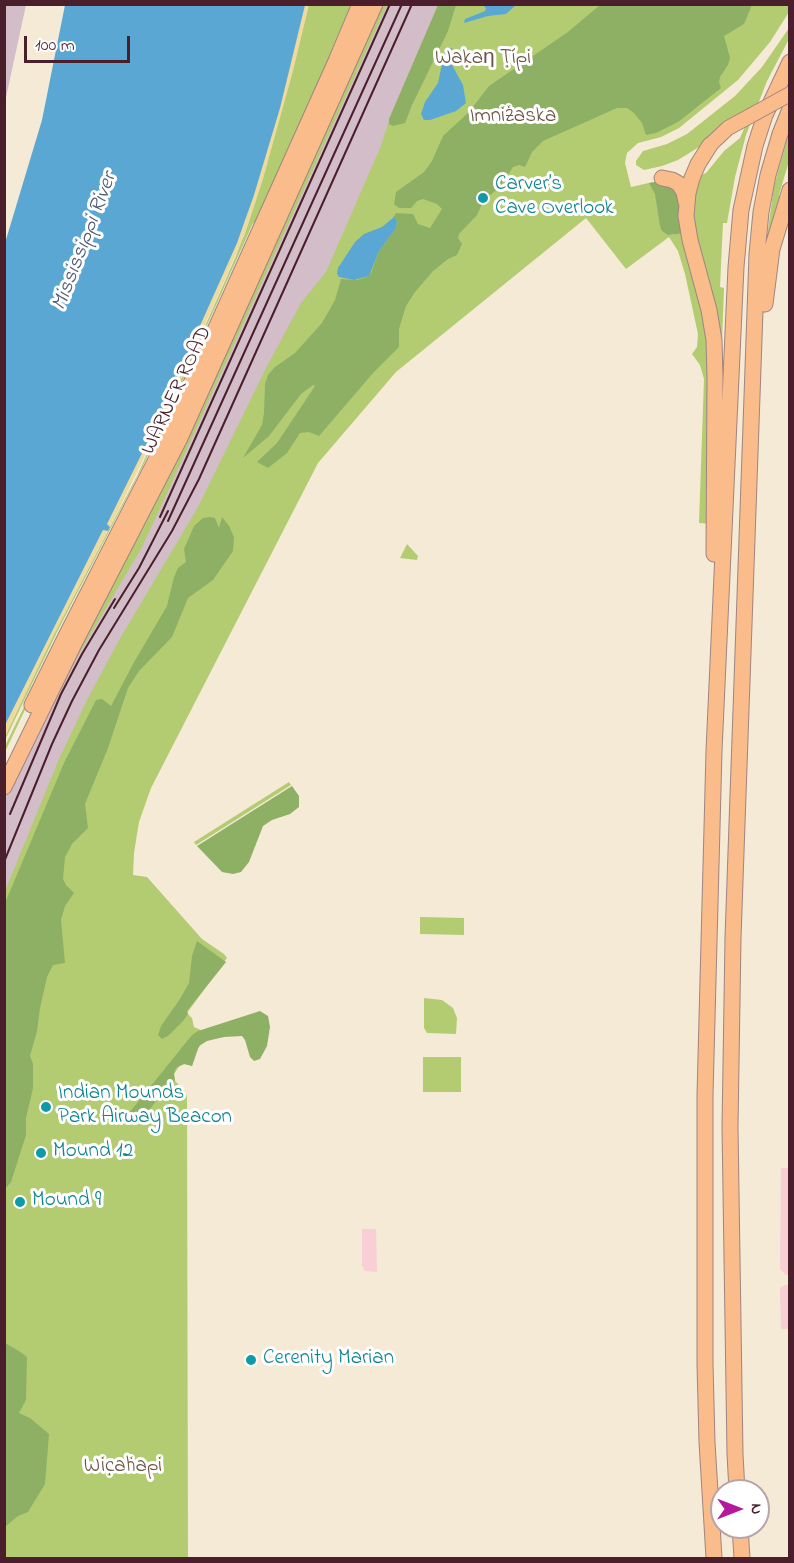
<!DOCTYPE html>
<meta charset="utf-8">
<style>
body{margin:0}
#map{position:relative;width:794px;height:1563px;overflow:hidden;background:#f5ead6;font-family:"Indie Flower",sans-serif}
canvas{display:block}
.frame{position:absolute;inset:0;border:6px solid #4a1f2b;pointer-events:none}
.north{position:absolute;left:710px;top:1479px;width:60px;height:60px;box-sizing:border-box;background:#fff;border:2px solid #b7a5aa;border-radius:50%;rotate:90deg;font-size:16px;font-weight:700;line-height:24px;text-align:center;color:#4a1f2b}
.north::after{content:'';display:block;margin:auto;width:21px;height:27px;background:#b5179e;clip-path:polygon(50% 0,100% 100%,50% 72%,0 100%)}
.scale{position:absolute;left:24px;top:36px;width:106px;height:27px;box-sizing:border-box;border:3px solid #4a1f2b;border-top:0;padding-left:8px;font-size:18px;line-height:21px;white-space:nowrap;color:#4a1f2b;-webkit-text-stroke:4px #fff;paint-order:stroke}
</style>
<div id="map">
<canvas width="794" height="1563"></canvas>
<div class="frame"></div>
<div class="north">N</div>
<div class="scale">100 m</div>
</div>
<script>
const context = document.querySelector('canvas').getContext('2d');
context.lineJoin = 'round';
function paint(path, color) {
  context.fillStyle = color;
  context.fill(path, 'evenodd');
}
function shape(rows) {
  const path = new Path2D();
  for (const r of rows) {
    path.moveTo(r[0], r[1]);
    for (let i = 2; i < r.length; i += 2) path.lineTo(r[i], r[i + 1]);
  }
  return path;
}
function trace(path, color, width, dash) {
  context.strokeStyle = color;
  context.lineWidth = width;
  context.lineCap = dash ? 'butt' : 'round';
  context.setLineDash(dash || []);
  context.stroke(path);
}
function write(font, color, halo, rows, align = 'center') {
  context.font = font + ' "Indie Flower",sans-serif';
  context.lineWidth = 6;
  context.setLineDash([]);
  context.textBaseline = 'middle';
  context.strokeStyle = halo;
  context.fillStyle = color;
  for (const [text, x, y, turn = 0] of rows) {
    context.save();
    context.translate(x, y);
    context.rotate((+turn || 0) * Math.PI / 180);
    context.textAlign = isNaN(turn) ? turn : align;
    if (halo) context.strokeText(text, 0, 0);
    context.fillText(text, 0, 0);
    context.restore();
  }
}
const built = shape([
 [781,1168,789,1168,789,1275,786,1275,780,1269],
 [362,1229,376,1229,377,1272,365,1271,362,1266],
 [785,1285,789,1285,789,1329,781,1329,780,1288]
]);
const industrial = shape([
 [5,4,26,5,5,102,4,5],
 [385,5,447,5,276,387,5,900,5,798,71,665,120,584]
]);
const green = shape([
 [305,5,352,5,296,133,287,158,159,444,58,640,5,752,4,748,61,631,145,470,256,224,253,223,195,352,194,351,236,256,249,221,246,219,280,108],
 [383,5,387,5,168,491,141,549,79,654,45,720,316,147,328,127],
 [438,5,789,5,789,12,770,42,738,80,679,128,661,137,638,143,627,153,625,163,631,187,653,182,671,235,683,232,709,332,710,524,699,523,704,379,700,365,692,354,697,347,698,334,685,274,678,251,669,237,626,269,586,218,396,372,318,463,151,788,139,822,134,853,133,875,147,877,202,939,224,954,227,958,187,1013,192,1018,194,1027,201,1030,202,1043,197,1050,192,1066,185,1064,180,1065,174,1074,175,1081,185,1091,187,1096,188,1558,5,1558,5,891,59,759,88,698,118,642,198,507,266,368,301,303,326,272,380,148,389,121],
 [789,28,789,39,767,81,746,135,735,177,727,223,723,223,720,287,724,288,721,367,692,228,697,177,706,173,724,151,740,138,754,106,725,123,699,147,678,160,662,166,644,170,636,165,636,161,643,151,667,144,687,134,735,96,762,67],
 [789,133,789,161,779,195,781,196,766,244,774,186],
 [191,357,193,358,142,468,58,630,5,740,4,737,54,634,137,476],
 [407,544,418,556,417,560,400,558],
 [289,782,291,785,196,845,194,842],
 [420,917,464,918,464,935,420,934],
 [424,998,442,1000,453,1008,457,1018,456,1034,427,1033,424,1028],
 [423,1057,461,1057,461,1092,423,1092]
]);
const forest = shape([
 [438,5,456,5,448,31,412,105,405,123,393,126,389,124,389,119],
 [600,5,752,5,744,24,724,36,730,58,728,65,720,77,719,82,721,88,678,122,656,133,646,135,642,123,634,113,627,108,617,108,543,141,532,152,525,167,519,165,513,167,499,188,489,196,485,195,481,197,482,204,477,215,459,234,458,238,462,244,457,255,448,259,433,271,415,292,406,306,399,329,399,347,373,373,319,436,309,432,300,433,287,453,268,468,257,462,277,443,315,386,313,385,301,394,269,436,243,458,262,425,264,413,265,384,268,375,275,367,295,353,322,323,335,300,341,279,357,280,367,277,371,273,379,251,396,228,397,221,393,218,396,213,413,214,418,224,430,228,442,209,437,204,423,199,417,201,411,208,399,208,394,204,396,192,424,172,432,161,443,136,469,112,489,86,568,32],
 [662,181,679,189,683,232,678,234,668,235,662,231,660,226,655,194,649,183],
 [210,517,215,518,219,528,222,517,229,526,234,537,233,551,213,580,188,598,172,637,139,671,128,688,108,748,85,804,88,828,72,844,65,857,63,879,66,885,74,893,65,906,61,920,65,963,53,965,47,977,40,1008,37,1031,30,1056,33,1064,33,1088,26,1118,26,1135,11,1182,5,1189,5,903,64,763,96,700,102,699,111,706,133,664,167,606,174,577,178,568,186,562,184,549,194,526,203,518],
 [292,786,299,796,299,807,290,814,272,820,263,826,249,862,241,872,233,874,222,872,197,846],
 [197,941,226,962,187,1011,188,1014,183,1021,168,1036,162,1039,158,1035,161,1026,180,999,189,983,192,956],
 [260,1011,268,1016,270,1027,267,1046,260,1059,254,1061,250,1057,245,1040,242,1036,224,1037,207,1041,199,1046,192,1066,184,1064,176,1068,174,1074,175,1081,161,1094,145,1116,135,1124,126,1122,129,1113,192,1035,198,1031],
 [5,1343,19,1351,27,1357,26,1400,19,1413,30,1418,49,1434,45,1484,28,1512,18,1516,5,1527]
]);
const sand = shape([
 [305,5,309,5,293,71,263,179,245,234,163,419,110,527,106,524,153,431,246,219,280,108],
 [103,530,108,531,54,634,5,737,4,726]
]);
const water = shape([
 [65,5,305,5,280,108,254,195,237,243,153,431,107,524,110,527,108,531,103,530,5,725,5,243,42,120],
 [483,5,516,5,506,14,488,16,464,23,465,19,485,11,486,8],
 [452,48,452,65,463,85,466,103,456,111,430,120,424,120,421,114,425,102,438,83,444,54,448,48],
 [394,217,397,221,396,228,379,251,369,276,354,280,339,277,337,274,338,268,355,242,364,234,382,227]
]);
const major = shape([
 [710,145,728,128,750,116]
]);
const highway = shape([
 [710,145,698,164,692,178,688,193,686,216,690,240,709,310,714,340,715,377,714,554],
 [662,178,672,180,679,184,684,192,686,202],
 [765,304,772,249,790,190],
 [32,705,67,634,162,448,336,61,360,4],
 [4,787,75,642,180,438,375,4],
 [737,1491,735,1454,730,1127,733,938,757,254,761,212,768,175,780,134,790,109],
 [740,1527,742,1558],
 [714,1558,707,1442,705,1364,705,1095,714,751,736,267,741,210,755,146,765,115,790,62]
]);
const rail = shape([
 [160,517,390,4],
 [168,521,402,4],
 [114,608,139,568,168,511],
 [10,814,61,694,82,654,115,599],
 [4,862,52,744,72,701,99,650,172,531,199,479,412,4]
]);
const majorBridge = shape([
 [750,116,790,94]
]);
const markers = [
 [483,198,6,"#0f9aa8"],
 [46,1107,6,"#0f9aa8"],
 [41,1153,6,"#0f9aa8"],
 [20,1202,6,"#0f9aa8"],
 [251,1360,6,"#0f9aa8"]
];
const parkNames = [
 ["Waḳaƞ Ṭípi",483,60],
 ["Imniżaska",513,118],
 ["Wic̣aḣapi",123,1468]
];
const cultureNames = [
 ["Carver’s",495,186],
 ["Cave Overlook",495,210],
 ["Indian Mounds",58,1095],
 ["Park Airway Beacon",58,1119],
 ["Mound 12",53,1153],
 ["Mound 9",32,1202],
 ["Cerenity Marian",263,1360]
];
const streetNames = [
 ["WARNER ROAD",178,391,-65]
];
const waterNames = [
 ["Mississippi River",86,242,-69]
];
paint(built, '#f7cfd5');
paint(industrial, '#d2bdc8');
paint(green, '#b3cc72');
paint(forest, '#8eb064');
paint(sand, '#eeda9e');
paint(water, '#5aa7d3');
trace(major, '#a08480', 16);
trace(highway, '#a08480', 17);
trace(major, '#f9bc8a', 14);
trace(highway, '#f9bc8a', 15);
trace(rail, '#4a1f2b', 2);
trace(majorBridge, '#a08480', 16, []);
trace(majorBridge, '#f9bc8a', 14);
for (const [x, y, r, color] of markers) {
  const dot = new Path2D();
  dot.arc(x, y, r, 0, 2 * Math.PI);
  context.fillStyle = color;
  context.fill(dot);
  trace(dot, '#fff', 2);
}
write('21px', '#6a5340', '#fff', parkNames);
write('21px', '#0d838f', '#fff', cultureNames, 'left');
write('21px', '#4a1f2b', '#fff', streetNames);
write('italic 22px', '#515c77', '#fff', waterNames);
</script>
